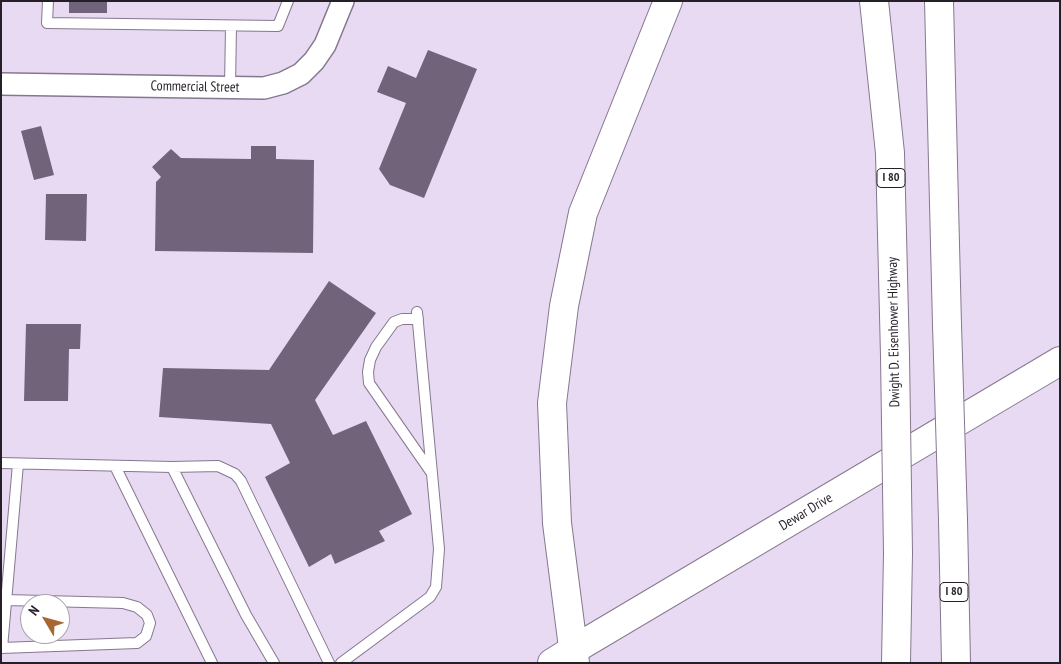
<!DOCTYPE html>
<style>
body{margin:0}
#map{position:relative;width:1061px;height:664px;overflow:hidden;background:#e8daf3;font-family:"PT Sans Narrow",sans-serif}
canvas{display:block}
.frame{position:absolute;inset:0;border:2px solid #251f28;pointer-events:none}
.north{position:absolute;left:20px;top:594px;width:50px;height:50px;box-sizing:border-box;background:#fff;border:1px solid #a8a5a9;border-radius:50%;rotate:307deg;font-size:14px;font-weight:700;line-height:20px;text-align:center;color:#251f28}
.north::after{content:'';display:block;margin:auto;width:18px;height:22px;background:#a76731;clip-path:polygon(50% 0,100% 100%,50% 72%,0 100%)}
</style>
<div id="map">
<canvas width="1061" height="664"></canvas>
<div class="frame"></div>
<div class="north">N</div>
</div>
<script>
const context = document.querySelector('canvas').getContext('2d');
context.lineJoin = 'round';
function paint(path, color) {
  context.fillStyle = color;
  context.fill(path, 'evenodd');
}
function shape(rows) {
  const path = new Path2D();
  for (const r of rows) {
    path.moveTo(r[0], r[1]);
    for (let i = 2; i < r.length; i += 2) path.lineTo(r[i], r[i + 1]);
  }
  return path;
}
function trace(path, color, width, dash) {
  context.strokeStyle = color;
  context.lineWidth = width;
  context.lineCap = dash ? 'butt' : 'round';
  context.setLineDash(dash || []);
  context.stroke(path);
}
function write(font, color, halo, rows, align = 'center') {
  context.font = font + ' "PT Sans Narrow",sans-serif';
  context.lineWidth = 5;
  context.setLineDash([]);
  context.textBaseline = 'middle';
  context.strokeStyle = halo;
  context.fillStyle = color;
  for (const [text, x, y, turn = 0] of rows) {
    context.save();
    context.translate(x, y);
    context.rotate((+turn || 0) * Math.PI / 180);
    context.textAlign = isNaN(turn) ? turn : align;
    if (halo) context.strokeText(text, 0, 0);
    context.fillText(text, 0, 0);
    context.restore();
  }
}
const building = shape([
 [69,1,107,1,107,13,69,13],
 [428,50,477,69,424,198,390,185,379,169,406,103,377,92,388,66,416,78],
 [41,126,54,175,34,180,21,131],
 [251,146,276,146,276,159,314,160,313,253,155,251,156,182,161,177,152,167,171,149,181,158,251,159],
 [46,194,87,194,86,241,45,240],
 [329,281,376,313,315,400,333,435,366,421,412,514,379,531,385,541,335,564,331,554,309,567,265,477,290,463,271,424,159,417,163,368,269,370],
 [26,324,81,324,80,349,69,349,68,401,24,401]
]);
const lane = shape([
 [48,1,47,23,278,26,288,1],
 [230,88,231,26],
 [418,319,402,319,394,322,376,347,370,360,368,372,369,383,431,472],
 [1,463,172,467,246,615,274,663],
 [115,466,212,663],
 [172,467,218,466,235,474,241,481,329,663],
 [1,648,137,643,146,636,150,623,147,615,137,607,123,603,6,600],
 [2,648,18,464],
 [341,663,430,597,436,587,439,549,417,312]
]);
const street = shape([
 [1,84,264,88,283,83,301,74,314,61,325,45,343,1]
]);
const secondary = shape([
 [552,663,573,650]
]);
const primary = shape([
 [573,650,1060,361]
]);
const highway = shape([
 [874,1,890,153,895,356],
 [939,1,947,325],
 [953,520,956,663],
 [575,663,557,523,552,403,564,306,583,213,668,1],
 [896,663,898,553]
]);
const highwayBridge = shape([
 [947,325,953,520],
 [895,356,898,553]
]);
const shields = [
 [891,178,28],
 [954,592,28]
];
const shieldNames = [
 ["I 80",891,178],
 ["I 80",954,592]
];
const streetNames = [
 ["Commercial Street",195,87,1],
 ["Dwight D. Eisenhower Highway",894,332,-91],
 ["Dewar Drive",806,512,-31]
];
paint(building, '#71647a');
trace(lane, '#85788e', 12);
trace(street, '#85788e', 24);
trace(secondary, '#85788e', 30);
trace(primary, '#85788e', 30);
trace(highway, '#85788e', 30);
trace(lane, '#fff', 10);
trace(street, '#fff', 21);
trace(secondary, '#fff', 28);
trace(primary, '#fff', 28);
trace(highway, '#fff', 28);
trace(highwayBridge, '#85788e', 30, []);
trace(highwayBridge, '#fff', 28);
for (const [x, y, w] of shields) {
  const box = new Path2D();
  box.roundRect(x - w / 2, y - 9.5, w, 19, 4);
  context.fillStyle = '#fff';
  context.fill(box);
  trace(box, '#251f28', 1);
}
write('bold 12px', '#251f28', null, shieldNames);
write('14px', '#251f28', '#fff', streetNames);
</script>
